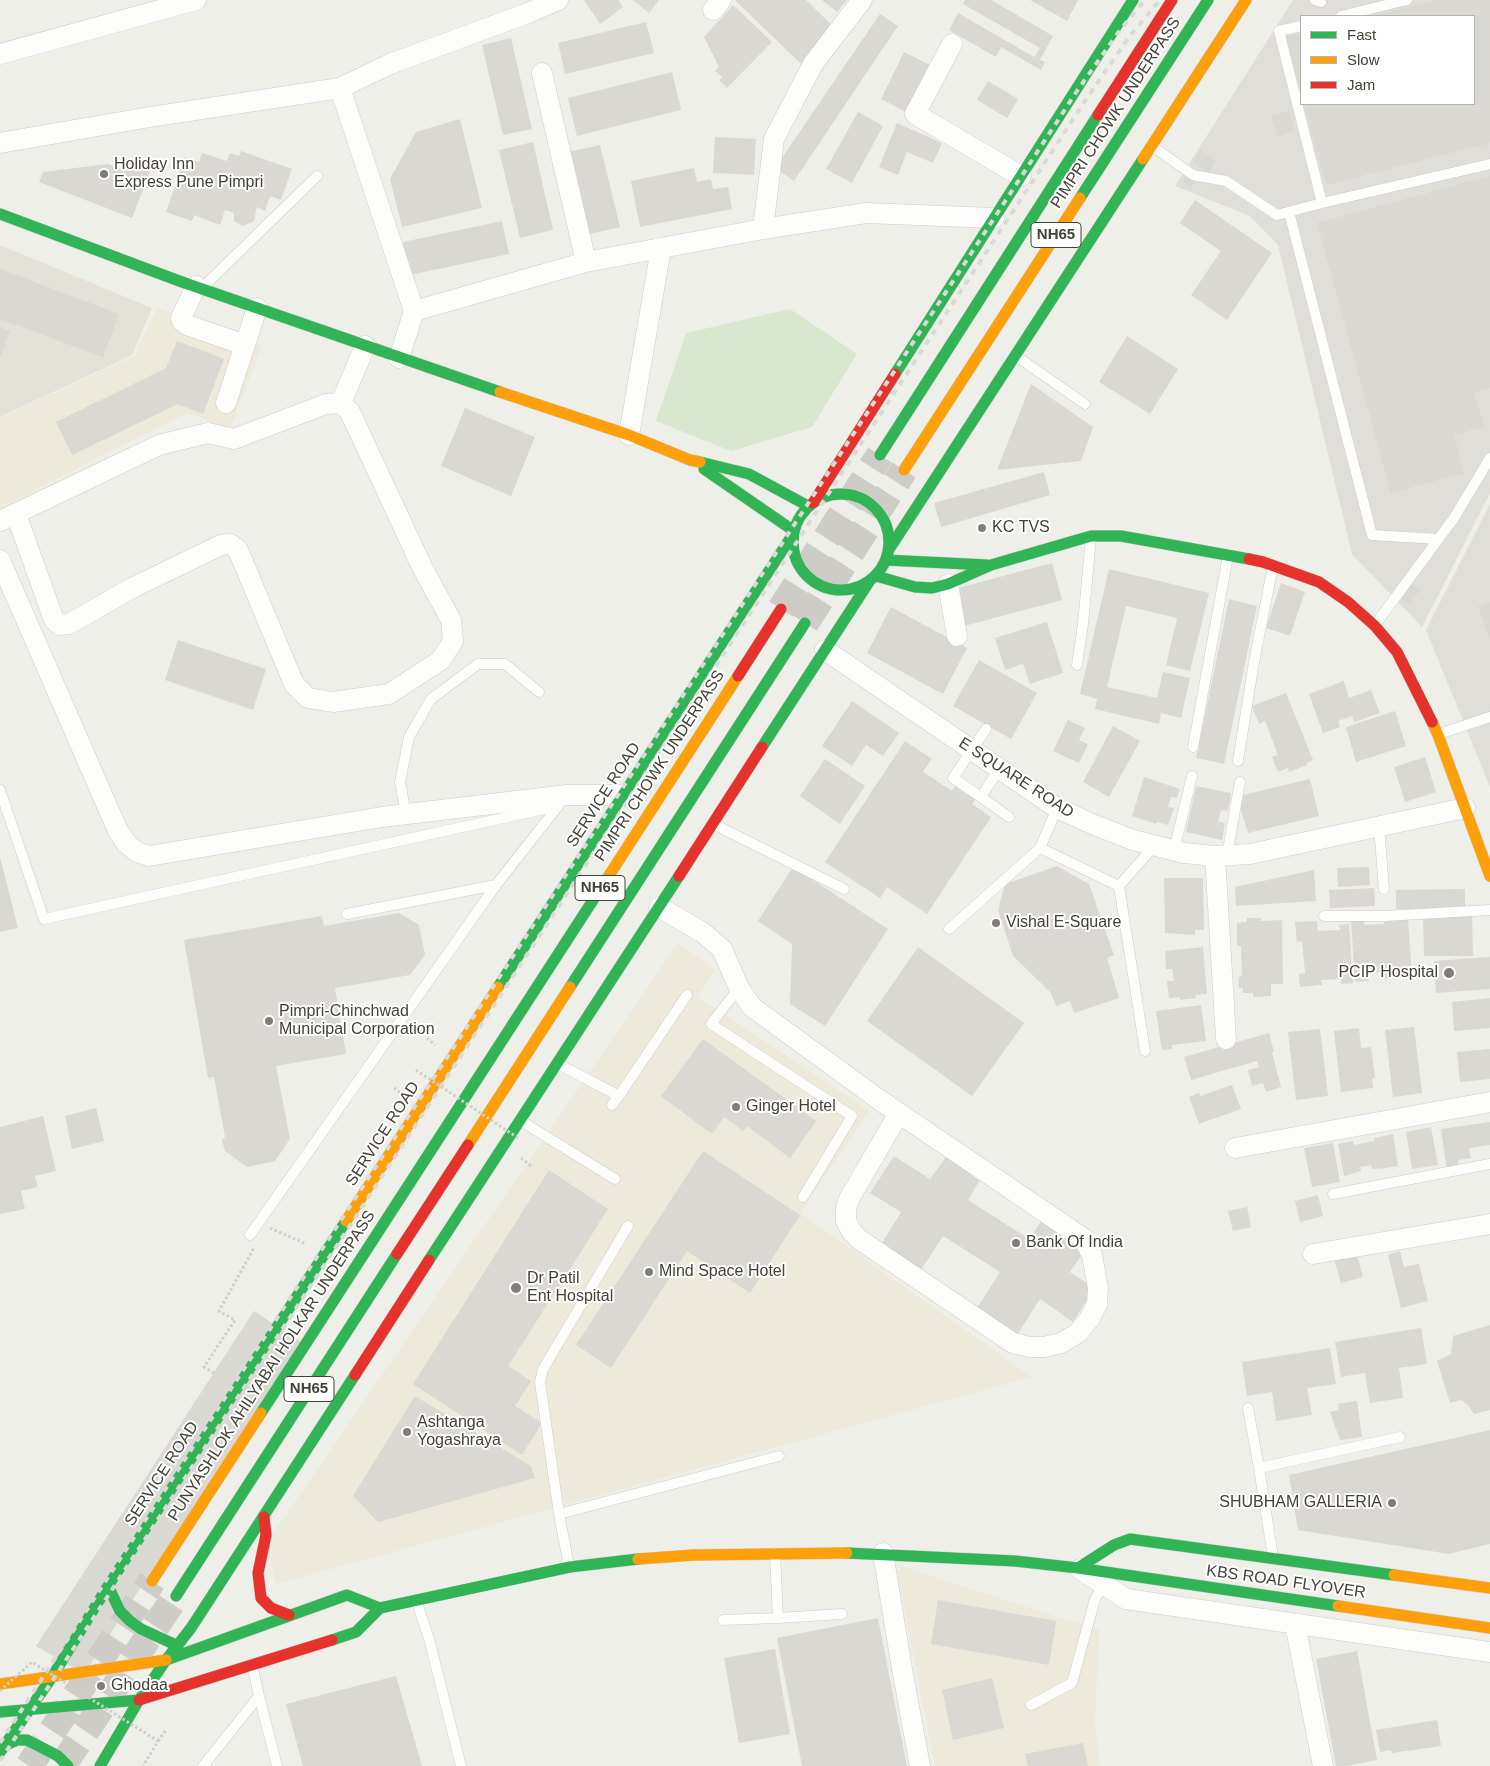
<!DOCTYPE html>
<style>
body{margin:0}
#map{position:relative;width:1490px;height:1766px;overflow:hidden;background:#efefea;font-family:Arial,sans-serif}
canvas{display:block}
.legend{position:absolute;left:1300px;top:15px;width:175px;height:90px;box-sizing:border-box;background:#fff;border:1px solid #b4b3af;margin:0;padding:6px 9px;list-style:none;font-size:15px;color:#444137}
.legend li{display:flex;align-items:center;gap:10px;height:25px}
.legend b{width:25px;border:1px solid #b4b3af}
</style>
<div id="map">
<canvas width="1490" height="1766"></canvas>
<ul class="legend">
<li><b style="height:6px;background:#30b455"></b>Fast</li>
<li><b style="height:6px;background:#ff9f0a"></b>Slow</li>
<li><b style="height:6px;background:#e5322d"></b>Jam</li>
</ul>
</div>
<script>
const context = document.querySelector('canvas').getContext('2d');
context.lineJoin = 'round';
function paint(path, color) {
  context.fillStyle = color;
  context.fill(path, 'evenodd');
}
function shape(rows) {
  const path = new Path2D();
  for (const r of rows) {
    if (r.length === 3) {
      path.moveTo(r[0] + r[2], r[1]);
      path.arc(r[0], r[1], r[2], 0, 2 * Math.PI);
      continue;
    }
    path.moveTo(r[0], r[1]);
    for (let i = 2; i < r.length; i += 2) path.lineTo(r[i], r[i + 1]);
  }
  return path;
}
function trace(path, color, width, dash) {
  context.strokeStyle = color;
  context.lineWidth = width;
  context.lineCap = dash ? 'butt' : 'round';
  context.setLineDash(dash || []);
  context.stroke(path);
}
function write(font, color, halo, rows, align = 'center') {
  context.font = font + ' Arial,sans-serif';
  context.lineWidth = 4;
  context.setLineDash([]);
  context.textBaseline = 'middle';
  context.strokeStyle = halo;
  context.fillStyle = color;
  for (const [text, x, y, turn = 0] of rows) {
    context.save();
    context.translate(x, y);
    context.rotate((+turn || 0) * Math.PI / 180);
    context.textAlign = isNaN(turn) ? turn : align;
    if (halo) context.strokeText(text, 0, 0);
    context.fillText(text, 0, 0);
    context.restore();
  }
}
const residential = shape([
 [0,245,152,308,132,355,0,417]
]);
const commercial = shape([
 [157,308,262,346,230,429,187,413,0,508,0,418,134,356],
 [678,943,715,970,698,997,870,1111,800,1213,1032,1377,276,1584,266,1544],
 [903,1567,1099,1630,1095,1722,1100,1766,935,1766,897,1572]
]);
const industrial = shape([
 [1293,0,1490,0,1490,493,1422,627,1352,554,1278,245,1250,216,1175,186],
 [1301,16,1474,16,1474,104,1301,104],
 [1490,504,1490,787,1426,630]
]);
const green = shape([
 [790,309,857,354,812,427,731,451,656,421,686,333]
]);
const building = shape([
 [584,0,618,0,623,7,600,24],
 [633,0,659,0,649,13],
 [735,0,806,0,835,28,801,64],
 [822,0,847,0,837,12],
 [965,0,991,0,1053,36,1040,60,1045,62,1041,70,1001,47,996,57,949,30,958,13,1034,57,1040,48,963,4],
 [1030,0,1078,0,1067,21],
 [1436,0,1490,0,1490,143,1326,185,1304,104,1474,104,1474,16,1372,16],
 [733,5,772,42,727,88,719,80,722,77,715,71,719,67,704,37],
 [880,14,898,26,794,181,775,168],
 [646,22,654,53,565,74,558,43],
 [1301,33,1301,92,1286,37],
 [511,38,532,129,503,135,482,45],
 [904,52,930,65,906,112,881,99],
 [672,72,681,110,577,136,568,98],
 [988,81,1018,99,1007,118,977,100],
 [1289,111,1295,131,1277,137,1271,116],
 [858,112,883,126,852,183,826,169],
 [460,119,482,208,402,227,390,179,416,132],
 [897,123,942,143,933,163,907,152,898,175,879,167],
 [715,137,756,139,754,175,713,173],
 [533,142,553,230,520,238,499,150],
 [600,145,620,227,589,234,568,152],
 [1201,150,1216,160,1209,173,1193,163],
 [241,151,292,169,281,200,270,196,265,211,257,207,254,221,243,226,234,221,234,213,225,210,220,225,194,215,192,221,166,212,185,157,199,162,202,153,227,161,230,153,239,156],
 [126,159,151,169,132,218,39,182,43,172,108,164,122,169],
 [694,168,697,182,711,179,713,189,728,187,732,209,640,227,631,181],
 [1186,175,1195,181,1192,187,1182,181],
 [1490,176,1490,388,1474,392,1484,427,1454,435,1464,473,1391,493,1317,223],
 [1195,200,1272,253,1227,320,1191,295,1221,251,1180,223],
 [502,221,509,254,410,275,403,242],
 [0,269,119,314,103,357,0,319],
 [0,327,10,331,0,357],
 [1127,336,1178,369,1150,414,1099,382],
 [177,341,224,359,203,414,178,404,72,455,56,422,166,368],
 [1031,384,1093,427,1081,461,997,470],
 [465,408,535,437,511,496,441,466],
 [1044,472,1050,495,941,527,934,503],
 [1052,563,1062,600,964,626,954,589],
 [1109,569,1209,593,1190,671,1166,665,1177,618,1126,606,1107,687,1157,698,1163,672,1190,678,1181,718,1161,713,1159,724,1095,709,1097,699,1080,694],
 [1281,583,1305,592,1290,636,1266,628],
 [1412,584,1420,590,1408,605,1400,598],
 [1229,599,1257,606,1224,764,1196,758],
 [1490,602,1490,640,1478,606],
 [891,607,967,648,943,694,867,653],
 [1047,622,1063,673,1030,684,1023,664,1005,670,995,638],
 [178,640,266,669,253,710,165,680],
 [979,660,1037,693,1011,739,953,706],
 [1344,681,1349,698,1371,690,1380,713,1354,722,1352,716,1338,721,1340,727,1323,733,1309,694],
 [1286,693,1313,760,1307,763,1307,765,1289,772,1288,768,1278,772,1272,757,1278,755,1265,721,1259,724,1252,706],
 [852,701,899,733,883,756,866,745,852,766,822,746],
 [1395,711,1406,746,1356,762,1346,727],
 [1068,720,1085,728,1079,740,1088,744,1079,763,1053,751],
 [1113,726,1140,741,1109,797,1083,782],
 [905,741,932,759,923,772,952,791,956,785,976,799,972,804,991,817,927,914,887,887,880,898,825,862],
 [1425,757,1436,792,1405,802,1394,767],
 [825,759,865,786,840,824,800,796],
 [1144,777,1180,789,1177,798,1171,797,1168,807,1174,808,1168,825,1157,822,1156,824,1132,816],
 [1310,779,1319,816,1248,833,1239,804,1239,796],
 [1196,786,1231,793,1228,811,1221,810,1218,822,1225,823,1222,840,1186,832],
 [0,857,18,928,0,932],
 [1057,866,1089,884,1114,955,1107,958,1119,998,1074,1013,1070,1001,1056,1006,1051,993,1013,956,998,910,1005,884],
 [793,867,888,929,825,1026,790,1004,792,944,758,921],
 [1369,867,1370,885,1338,887,1337,868],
 [1314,870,1316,901,1236,906,1235,887],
 [1164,878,1203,878,1204,930,1195,930,1195,935,1165,933],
 [1374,888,1375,906,1330,908,1329,890],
 [1465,889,1465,908,1396,909,1396,890],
 [399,913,419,925,425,955,410,975,335,988,346,1054,276,1066,290,1139,275,1161,247,1167,225,1151,222,1140,225,1137,214,1077,208,1078,184,940,322,916,324,926],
 [1472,914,1473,956,1424,956,1423,915],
 [1247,918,1261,918,1261,921,1282,920,1283,984,1271,984,1271,996,1253,997,1253,993,1243,993,1243,988,1239,988,1238,977,1242,976,1241,946,1237,946,1237,923,1247,922],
 [1408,918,1412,977,1385,979,1384,972,1368,973,1369,981,1355,982,1351,921,1364,920,1364,925,1384,924,1384,920],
 [1317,921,1318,931,1340,930,1339,925,1349,924,1353,983,1341,984,1341,979,1321,980,1322,985,1300,987,1299,974,1305,973,1302,941,1297,942,1295,922],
 [918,947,1024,1023,972,1096,867,1021],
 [1203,947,1207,994,1195,995,1196,998,1180,1000,1180,997,1169,998,1167,981,1174,981,1172,969,1166,969,1165,951],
 [1490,957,1490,989,1436,993,1434,961],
 [1490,998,1490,1028,1454,1031,1452,1002],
 [1201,1005,1206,1041,1172,1045,1172,1049,1162,1050,1156,1011],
 [1414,1027,1422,1093,1393,1097,1385,1030],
 [1359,1028,1361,1048,1371,1047,1375,1078,1372,1079,1373,1088,1341,1092,1334,1031],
 [1320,1029,1328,1096,1296,1100,1288,1032],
 [1269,1033,1274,1052,1272,1053,1281,1087,1266,1092,1263,1083,1252,1086,1248,1070,1259,1067,1257,1061,1191,1080,1184,1057],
 [703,1039,816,1121,790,1158,747,1126,743,1131,724,1117,712,1134,661,1096],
 [1490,1049,1490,1079,1460,1082,1457,1052],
 [1232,1085,1241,1109,1199,1124,1189,1097,1199,1093,1200,1096],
 [96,1108,104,1141,72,1149,65,1116],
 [43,1116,56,1171,35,1176,38,1187,21,1191,25,1209,0,1214,0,1127],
 [1490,1122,1490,1145,1469,1148,1471,1158,1458,1160,1459,1170,1447,1172,1441,1129],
 [1431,1127,1438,1165,1412,1169,1406,1132],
 [1393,1134,1398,1166,1380,1169,1380,1168,1372,1169,1371,1165,1360,1167,1361,1171,1344,1176,1338,1144,1353,1141,1354,1145,1374,1141,1374,1138],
 [1333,1143,1340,1182,1312,1187,1304,1148],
 [703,1151,800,1215,750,1293,687,1251,611,1368,576,1345],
 [949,1153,982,1176,968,1200,1029,1239,1044,1217,1086,1249,1070,1272,1094,1288,1073,1322,1040,1299,1017,1335,976,1310,1000,1272,943,1236,919,1273,879,1248,901,1212,870,1193,894,1156,930,1179],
 [549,1170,608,1209,508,1366,531,1381,515,1406,542,1423,522,1455,413,1384],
 [1318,1195,1323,1216,1300,1222,1295,1201],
 [1247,1207,1251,1227,1233,1231,1228,1211],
 [1400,1251,1404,1267,1419,1264,1428,1301,1401,1308,1388,1255],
 [1356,1252,1363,1277,1341,1283,1334,1258],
 [254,1311,301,1342,84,1674,36,1646],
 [1490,1325,1490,1410,1474,1414,1469,1406,1461,1400,1450,1403,1437,1361,1451,1354,1453,1336],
 [1421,1328,1427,1364,1399,1368,1403,1398,1370,1403,1365,1373,1341,1377,1335,1342],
 [1330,1348,1336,1384,1307,1388,1312,1415,1276,1421,1272,1392,1247,1396,1242,1362],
 [415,1396,531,1466,535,1478,378,1522,353,1496],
 [1357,1401,1362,1437,1340,1440,1330,1412,1339,1410,1338,1404],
 [1490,1430,1490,1544,1449,1554,1298,1530,1289,1475],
 [938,1600,1056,1621,1049,1665,931,1644],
 [878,1618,907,1766,802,1766,777,1638],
 [775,1649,790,1734,739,1743,724,1658],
 [1357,1651,1377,1760,1346,1766,1336,1766,1316,1659],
 [396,1676,422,1766,303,1766,286,1704],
 [992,1678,1004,1728,953,1740,942,1690],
 [1437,1720,1441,1746,1392,1753,1391,1750,1380,1752,1376,1730],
 [1083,1743,1088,1766,1028,1766,1025,1754]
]);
const highwayTunnel = shape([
 [781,609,880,455],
 [805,623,904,470],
 [29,1766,152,1581],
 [62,1766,176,1596]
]);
const path = shape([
 [427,1038,435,1045],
 [394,1088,402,1094],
 [521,1158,531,1166],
 [270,1228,306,1244],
 [214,1373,204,1367,235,1320,219,1311,254,1248],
 [158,1741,166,1730]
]);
const lane = shape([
 [1315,0,1321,2],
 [1341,16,1407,0],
 [1152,146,1193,175,1226,181,1277,215,1322,203,1279,31,1301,26],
 [1322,203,1490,164],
 [1289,212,1372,535,1438,539],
 [202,288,317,176],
 [1016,356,1085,404],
 [1375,625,1454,518,1490,458],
 [1077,665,1083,624,1091,537],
 [1439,734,1490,717],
 [1193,747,1228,556],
 [1238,761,1254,662,1273,566],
 [999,769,981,797,1009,817],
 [0,790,44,919,558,806],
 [981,797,953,778,986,729],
 [1057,808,1040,848,1119,886,1155,845],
 [406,814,400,782,409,737,431,699,478,664,505,664,539,692],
 [713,824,844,889],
 [1379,827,1384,889],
 [1174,850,1192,776],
 [1227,855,1240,782],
 [1119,886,1145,1051],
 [347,914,496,885],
 [1324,916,1384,916,1490,910],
 [949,929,1040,848],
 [739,988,711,1024,852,1116,803,1197],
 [558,1064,619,1096,687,995],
 [612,1105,619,1096],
 [521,1121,615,1179],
 [1333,1194,1490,1164],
 [250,1235,496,885,559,805],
 [1248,1408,1259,1468],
 [559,1514,779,1456],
 [775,1553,778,1618,842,1614],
 [1273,1557,1259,1468,1400,1437],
 [569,1566,559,1514,540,1382,543,1369,628,1226],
 [416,1600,429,1639,461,1766],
 [723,1620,778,1618],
 [252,1665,259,1696],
 [1031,1705,1072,1683,1095,1599,1103,1586],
 [203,1766,259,1696,277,1766]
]);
const street = shape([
 [713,10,721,0],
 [952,44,915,114,1021,176],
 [0,54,196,0],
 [542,73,586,262],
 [340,88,414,311],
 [0,143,150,117,340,88,390,64,528,13,558,0],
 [763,229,774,139,813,64,862,0],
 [196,286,181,318,182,321,187,325,245,345],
 [399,358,414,311,586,262,763,229,866,213,994,218],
 [226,403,257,308],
 [341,403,365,346],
 [629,435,661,248],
 [0,521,159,445,208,433,234,439,326,404,341,403,350,412,423,569,451,620,453,641,441,660,389,694,333,702,308,698,294,684,238,550,230,544,221,545,132,588,69,624,60,625,54,620,16,514],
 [0,560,118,831,127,844,137,852,149,856,382,817,567,795,623,795],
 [948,584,957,636],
 [825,650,1057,808,1092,824,1133,840,1184,853,1215,856,1250,854,1465,808],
 [1215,856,1226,1039],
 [659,907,702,932,722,949,739,988,752,1007,881,1101,1083,1238,1092,1255,1098,1288,1097,1304,1090,1318,1078,1333,1061,1343,1044,1347,1030,1347,1013,1343,860,1240,852,1232,846,1221,846,1208,849,1199,899,1113],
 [1235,1148,1490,1102],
 [1313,1254,1490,1224],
 [883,1553,902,1669,920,1766],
 [1080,1569,1126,1599,1490,1652],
 [1295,1624,1323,1766]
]);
const fast = shape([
 [1080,198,1208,0],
 [0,214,182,282,500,392],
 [895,374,1133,0],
 [880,455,1098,115],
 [700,462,749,474,808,506],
 [704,469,794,531],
 [841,542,48],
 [888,551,1143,159],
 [886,560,987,565],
 [876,576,915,587,932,588,948,584,991,565,1091,536,1121,536,1249,559],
 [762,747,869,582],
 [498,987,793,534],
 [570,987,805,623],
 [429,1260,679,876],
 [261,1413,597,894],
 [847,1553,1015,1561,1078,1568,1338,1606],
 [1078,1568,1114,1545,1130,1539,1394,1575],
 [108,1586,120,1611,130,1621,141,1629,178,1646],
 [176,1596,397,1254],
 [332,1640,356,1632,380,1608,570,1567,638,1559],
 [166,1660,347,1595,380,1608],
 [0,1712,139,1700],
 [4,1746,17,1740,27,1740,58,1756,68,1766],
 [0,1752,52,1677,108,1586,346,1221],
 [100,1766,139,1700,166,1660,191,1628,355,1375]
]);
const slow = shape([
 [1143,159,1246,0],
 [500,392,629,435,690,460,700,462],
 [904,470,1080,198],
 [1432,722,1438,735,1490,876],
 [597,894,738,676],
 [468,1145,570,987],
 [346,1221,498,987],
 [638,1559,694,1555,847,1553],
 [1394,1575,1490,1588],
 [152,1581,261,1413],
 [1338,1606,1490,1628],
 [0,1684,166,1660]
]);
const jam = shape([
 [1098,115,1172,0],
 [813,503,895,374],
 [1249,559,1263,562,1319,582,1348,602,1375,626,1397,652,1432,722],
 [738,676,781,609],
 [679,876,762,747],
 [397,1254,468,1145],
 [355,1375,429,1260],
 [264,1517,266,1535,258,1573,261,1598,271,1608,289,1615],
 [139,1700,332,1640]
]);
const rail = shape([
 [0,1743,1077,91,1120,30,1145,0],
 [0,1761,1087,98,1129,37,1160,0]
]);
const pathBridge = shape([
 [416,1070,518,1138],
 [0,1691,32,1662,158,1741,143,1766]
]);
const markers = [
 [104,174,5,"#807e76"],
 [982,528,5,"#807e76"],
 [996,923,5,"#807e76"],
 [1449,973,6,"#807e76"],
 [269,1021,5,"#807e76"],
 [736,1107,5,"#807e76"],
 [1016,1243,5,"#807e76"],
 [649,1272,5,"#807e76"],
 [516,1288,6,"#807e76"],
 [407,1432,5,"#807e76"],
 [1392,1503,5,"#807e76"],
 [101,1686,5,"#807e76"]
];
const shields = [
 [1056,235,50],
 [600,888,50],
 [309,1389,50]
];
const shieldNames = [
 ["NH65",1056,235],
 ["NH65",600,888],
 ["NH65",309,1389]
];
const streetNames = [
 ["PIMPRI CHOWK UNDERPASS",1116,113,-57],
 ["PIMPRI CHOWK UNDERPASS",660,766,-57],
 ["E SQUARE ROAD",1016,778,33],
 ["SERVICE ROAD",604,795,-57],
 ["SERVICE ROAD",383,1134,-57],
 ["PUNYASHLOK AHILYABAI HOLKAR UNDERPASS",272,1366,-57],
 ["SERVICE ROAD",162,1474,-57],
 ["KBS ROAD FLYOVER",1286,1582,8]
];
const poiNames = [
 ["Holiday Inn",114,165],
 ["Express Pune Pimpri",114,183],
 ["KC TVS",992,528],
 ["Vishal E-Square",1006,923],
 ["PCIP Hospital",1438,973,"right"],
 ["Pimpri-Chinchwad",279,1012],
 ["Municipal Corporation",279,1030],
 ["Ginger Hotel",746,1107],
 ["Bank Of India",1026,1243],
 ["Mind Space Hotel",659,1272],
 ["Dr Patil",527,1279],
 ["Ent Hospital",527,1297],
 ["Ashtanga",417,1423],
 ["Yogashraya",417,1441],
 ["SHUBHAM GALLERIA",1382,1503,"right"],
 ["Ghodaa",111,1686]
];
paint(residential, '#e3e1d8');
paint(commercial, '#ede9db');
paint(industrial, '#dfded8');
paint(green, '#d8e7cd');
paint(building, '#d9d8d2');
trace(highwayTunnel, '#cdccc6', 28, [28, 14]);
trace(lane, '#cdccc8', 11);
trace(street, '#cdccc8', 21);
trace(fast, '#cfcec3', 12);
trace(slow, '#cfcec3', 12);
trace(jam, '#cfcec3', 12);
trace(path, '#d0cecb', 3, [2.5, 2.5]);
trace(lane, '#fdfdfc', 10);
trace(street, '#fdfdfc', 20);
trace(fast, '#30b455', 11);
trace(slow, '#ff9f0a', 11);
trace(jam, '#e5322d', 11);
trace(rail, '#d9d9d8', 4, [6, 6]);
trace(pathBridge, '#d0cecb', 3, [2.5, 2.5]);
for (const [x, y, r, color] of markers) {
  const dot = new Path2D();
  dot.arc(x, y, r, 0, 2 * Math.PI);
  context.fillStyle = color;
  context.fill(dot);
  trace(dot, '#fff', 2);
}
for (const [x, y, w] of shields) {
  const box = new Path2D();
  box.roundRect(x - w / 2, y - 12.5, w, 25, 4);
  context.fillStyle = '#fff';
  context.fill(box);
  trace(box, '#444137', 1);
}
write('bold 15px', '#444137', null, shieldNames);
write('16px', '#444137', '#fff', streetNames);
write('16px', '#444137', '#fff', poiNames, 'left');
</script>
